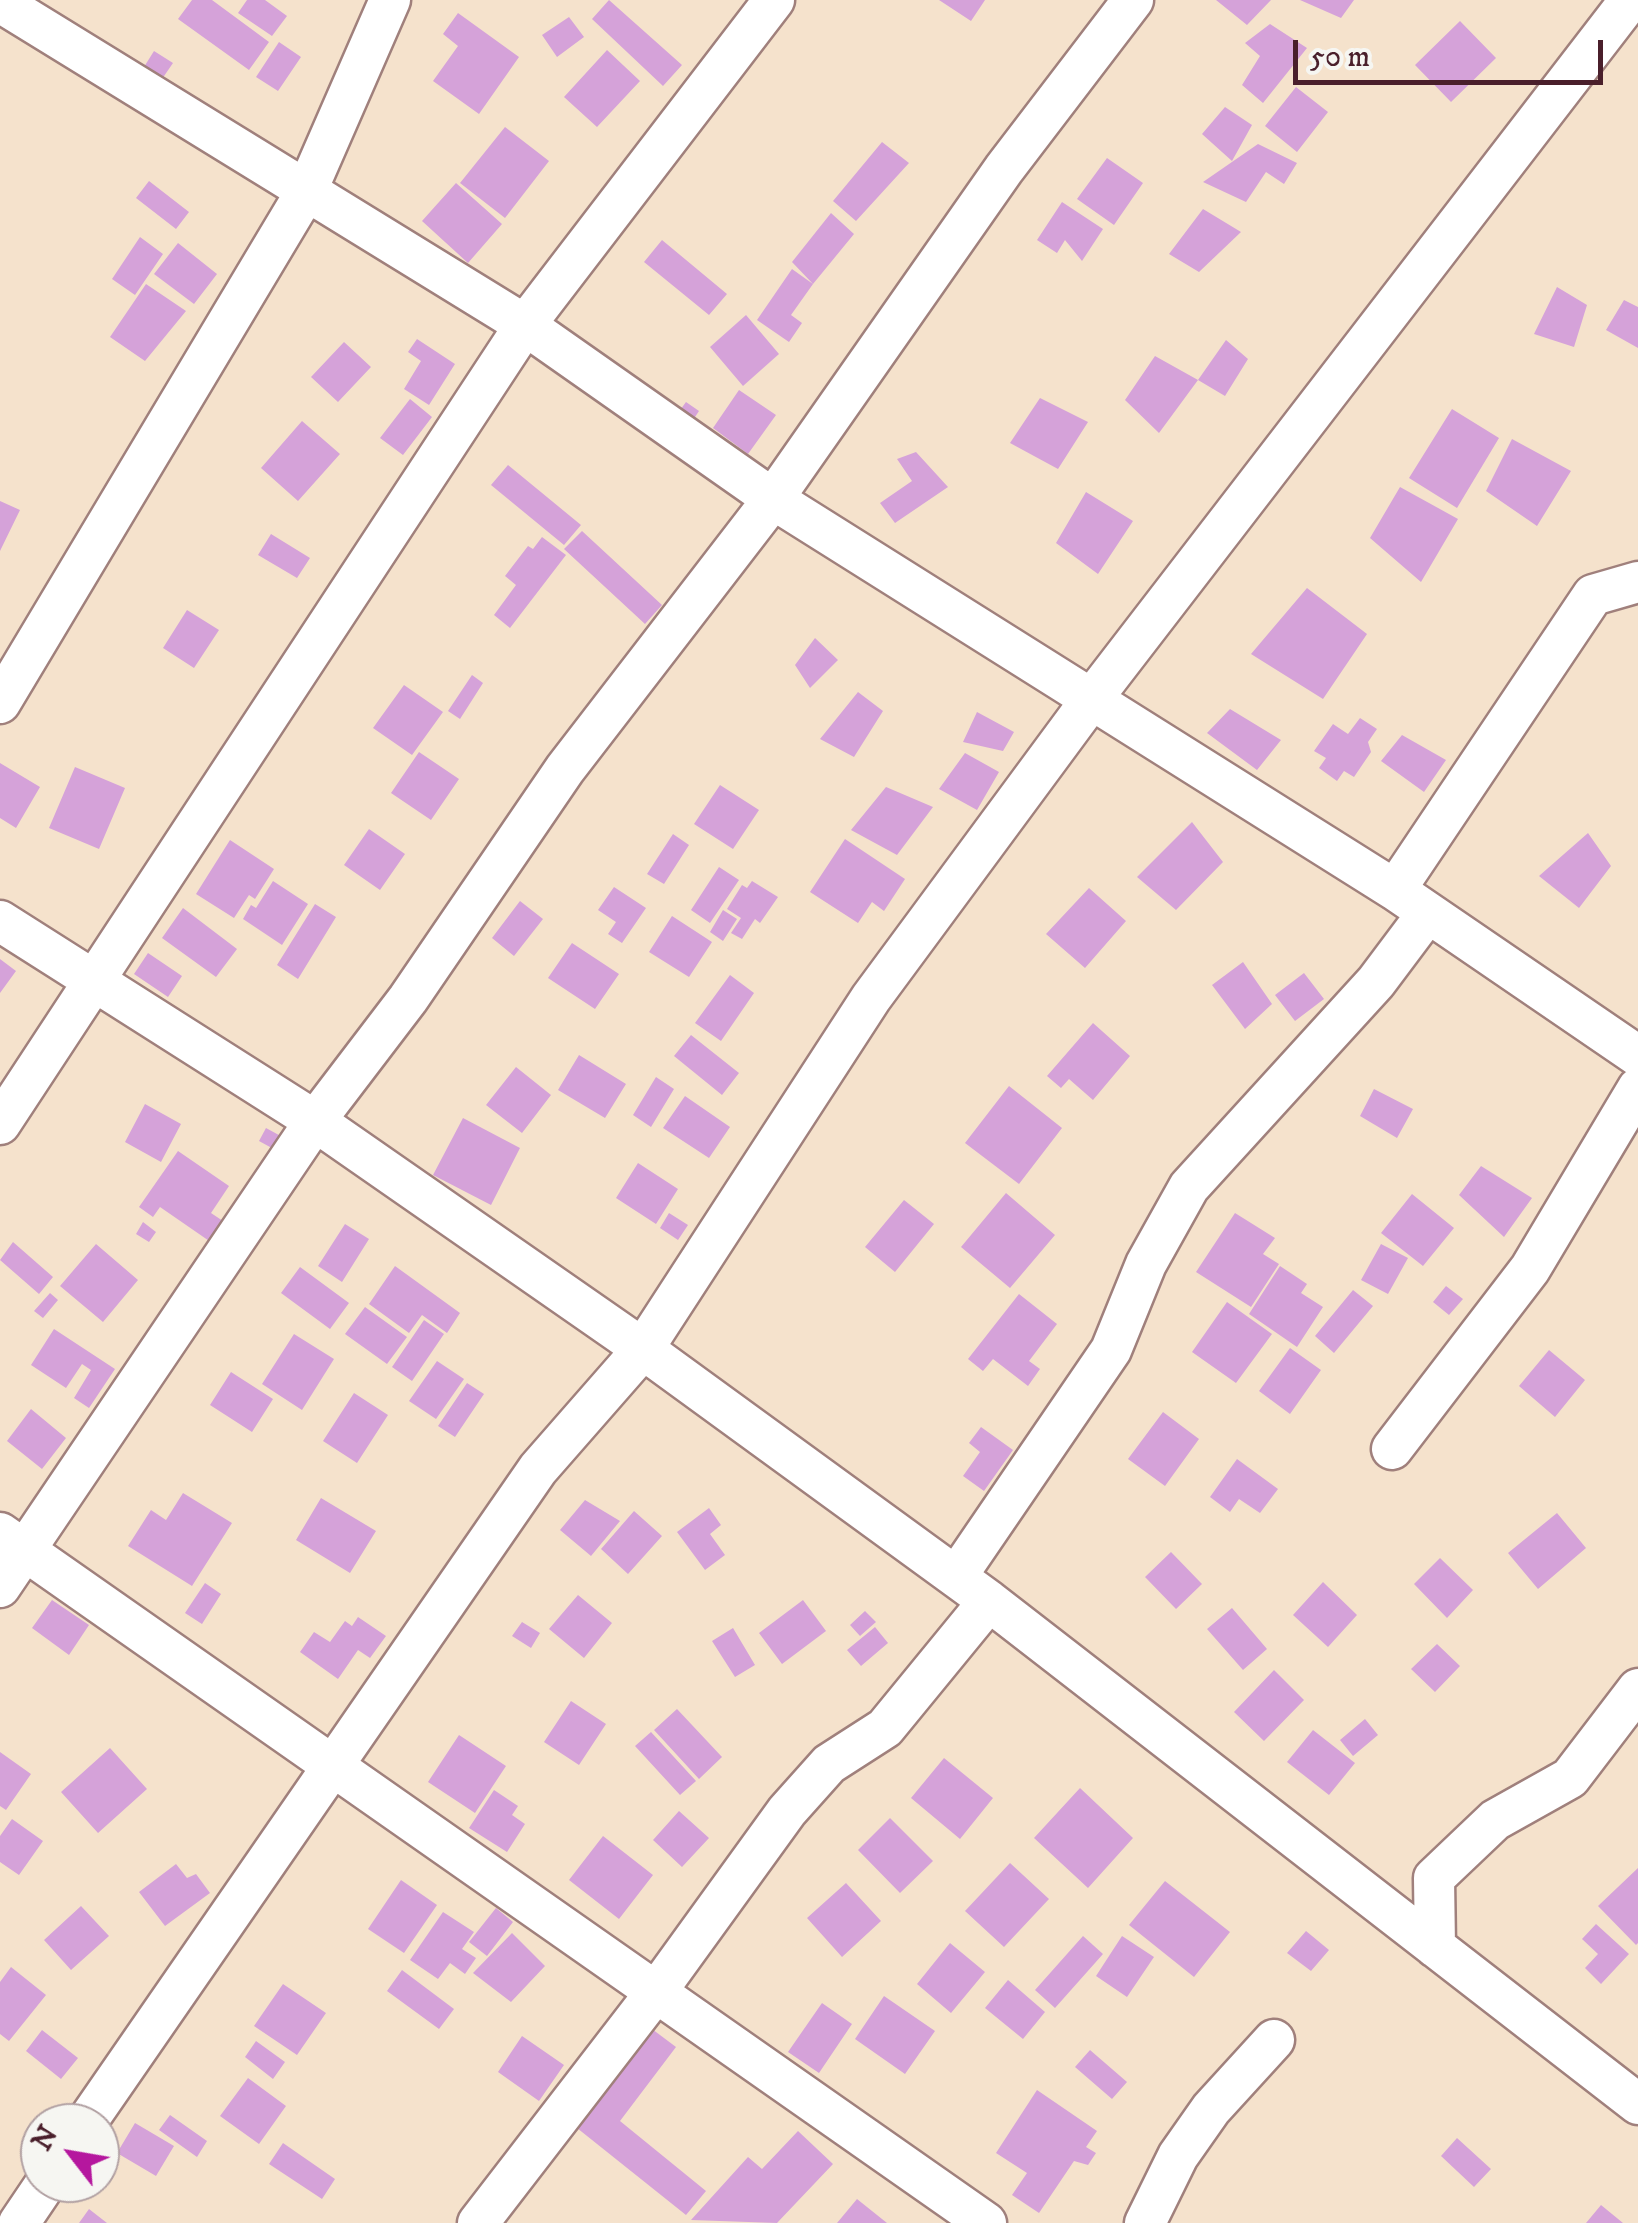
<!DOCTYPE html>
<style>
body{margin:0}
#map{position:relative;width:1638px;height:2223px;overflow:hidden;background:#f5e2cc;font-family:"IM FELL DW Pica",serif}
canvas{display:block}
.north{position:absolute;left:20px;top:2103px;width:100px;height:100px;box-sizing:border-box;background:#f6f6f2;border:2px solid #b1a0a2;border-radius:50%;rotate:301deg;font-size:28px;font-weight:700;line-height:40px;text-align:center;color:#4a1f2b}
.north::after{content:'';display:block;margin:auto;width:35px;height:45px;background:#b5179e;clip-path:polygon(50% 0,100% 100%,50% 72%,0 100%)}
.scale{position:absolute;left:1293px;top:40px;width:310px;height:45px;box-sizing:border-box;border:5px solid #4a1f2b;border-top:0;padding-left:12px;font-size:30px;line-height:35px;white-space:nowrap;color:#4a1f2b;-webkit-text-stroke:8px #f6f6f2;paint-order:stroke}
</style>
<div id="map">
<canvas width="1638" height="2223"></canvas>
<div class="north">N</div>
<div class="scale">50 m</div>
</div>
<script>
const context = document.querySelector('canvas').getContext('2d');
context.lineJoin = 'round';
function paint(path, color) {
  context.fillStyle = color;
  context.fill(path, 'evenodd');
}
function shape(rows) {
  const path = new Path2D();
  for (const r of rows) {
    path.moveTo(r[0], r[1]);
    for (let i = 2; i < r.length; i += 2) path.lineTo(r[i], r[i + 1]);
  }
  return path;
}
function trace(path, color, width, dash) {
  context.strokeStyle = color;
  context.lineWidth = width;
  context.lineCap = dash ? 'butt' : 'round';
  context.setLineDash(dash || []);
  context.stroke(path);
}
const building = shape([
 [192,0,212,0,269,42,249,70,178,19],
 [247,0,265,0,287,16,272,36,238,13],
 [609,0,682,65,663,86,592,19],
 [939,0,985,0,971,21],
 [1216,0,1271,0,1247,25],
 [1300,0,1354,0,1341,18],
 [458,13,519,57,479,114,433,81,458,46,443,34],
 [569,17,584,37,557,57,542,35],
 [1460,21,1496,58,1451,102,1415,65],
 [1270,24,1307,48,1263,103,1242,85,1260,56,1245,43],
 [279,42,301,57,278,91,256,77],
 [607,50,640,81,597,127,564,97],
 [154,51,173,63,162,79,144,67],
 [1296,87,1328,112,1297,152,1265,126],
 [1225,107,1252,125,1232,161,1202,134],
 [505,127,549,161,505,218,460,183],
 [882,142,909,163,856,221,833,201],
 [1258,144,1297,163,1284,184,1266,172,1246,202,1203,182],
 [1107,158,1143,183,1114,225,1077,199],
 [149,181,189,212,176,229,136,198],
 [456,183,502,224,468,263,422,221],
 [1062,202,1103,229,1082,261,1065,240,1057,253,1037,240],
 [1203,209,1241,232,1199,272,1169,254],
 [831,213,854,234,813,284,792,262],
 [140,237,163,254,135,295,112,279],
 [662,240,727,294,709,315,644,262],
 [178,243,217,274,194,304,154,274],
 [792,269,813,284,791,315,802,323,789,342,757,320],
 [146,284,186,311,145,361,110,337],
 [1557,287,1587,305,1574,347,1534,334],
 [1624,300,1638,307,1638,348,1606,330],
 [746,315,779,354,743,386,710,347],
 [417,339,455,364,429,405,404,389,421,361,408,352],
 [1226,340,1248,359,1225,396,1198,380,1159,433,1125,400,1155,356,1198,380],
 [344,342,371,367,338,402,311,377],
 [739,390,776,415,748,454,713,428],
 [1040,398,1088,422,1058,469,1010,443],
 [410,399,432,417,403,455,380,438],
 [686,402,699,411,691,423,678,413],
 [1452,409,1499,438,1457,508,1409,478],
 [302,421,340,454,298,501,261,468],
 [1512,439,1571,471,1537,526,1486,491],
 [916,452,948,487,895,523,880,503,912,481,897,459],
 [508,465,581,525,564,545,491,485],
 [1400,487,1458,519,1421,582,1370,538],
 [1086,492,1133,521,1098,574,1056,543],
 [0,501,20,510,0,551],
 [582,531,662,605,645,624,564,549],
 [271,534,310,558,297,578,258,555],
 [542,537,566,555,510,628,494,615,516,585,505,576,528,546,533,549],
 [1307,588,1367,634,1323,699,1251,654],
 [187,610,219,630,194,668,163,648],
 [815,638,838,660,810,688,795,665],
 [472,675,483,683,460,719,448,711],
 [404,685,443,712,412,755,373,728],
 [858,692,883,711,854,757,820,739],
 [1230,709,1281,740,1257,770,1207,733],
 [977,712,1014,732,1003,751,963,742],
 [1360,718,1377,729,1368,742,1371,752,1354,777,1344,771,1337,781,1319,768,1326,758,1314,751,1333,724,1348,734],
 [1402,735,1446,760,1424,792,1381,761],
 [419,752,459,779,431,820,391,793],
 [965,753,999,772,977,810,939,789],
 [0,763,40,787,16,828,0,818],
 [75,767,125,788,99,849,49,828],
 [720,785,759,810,733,849,694,824],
 [886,787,933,807,897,855,851,830],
 [1192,822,1223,862,1176,910,1137,877],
 [369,829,405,854,380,890,344,865],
 [1588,833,1611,866,1579,908,1539,876],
 [673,834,689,845,664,884,647,874],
 [845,839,905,879,884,911,872,902,858,923,810,892],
 [230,840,274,869,255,899,249,895,234,918,196,894],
 [719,867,739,880,710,923,691,910],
 [273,881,308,904,282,945,243,919,251,905,256,908],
 [752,881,778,897,760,923,755,919,742,939,731,933,741,918,727,909,742,885,747,888],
 [614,887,646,908,622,943,608,934,616,922,598,910],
 [1089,888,1126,921,1085,968,1046,934],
 [520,901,543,919,514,956,492,938],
 [315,904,336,917,298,979,277,965],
 [183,908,237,949,216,977,162,938],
 [723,910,737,919,723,941,710,932],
 [672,916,712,942,689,977,649,952],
 [572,943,619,974,595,1009,548,978],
 [148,953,182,976,168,997,134,974],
 [0,959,16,971,0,993],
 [1243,962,1272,1004,1245,1029,1212,985],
 [1304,973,1324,999,1295,1021,1275,995],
 [730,975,754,993,721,1041,695,1023],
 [1093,1023,1130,1056,1093,1100,1069,1079,1061,1088,1047,1076],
 [691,1035,739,1073,722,1095,674,1056],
 [579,1055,626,1084,605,1118,558,1090],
 [516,1067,551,1095,522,1133,486,1105],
 [656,1077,674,1089,651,1127,633,1115],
 [1009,1086,1062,1128,1019,1184,965,1143],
 [1374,1089,1413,1109,1397,1138,1360,1116],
 [685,1096,730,1127,709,1158,663,1128],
 [145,1104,181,1124,161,1162,125,1142],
 [463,1118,520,1148,491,1205,433,1175],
 [266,1128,288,1140,281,1153,259,1141],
 [178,1151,229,1186,211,1213,229,1225,215,1245,160,1207,153,1217,139,1207],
 [638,1163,678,1189,656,1224,616,1198],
 [1481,1166,1532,1198,1504,1237,1459,1195],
 [1006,1193,1055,1235,1010,1288,961,1247],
 [1412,1194,1454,1228,1423,1266,1381,1233],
 [904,1200,934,1224,895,1272,865,1247],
 [669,1213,688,1225,678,1240,660,1228],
 [1235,1213,1275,1238,1263,1254,1279,1264,1251,1307,1196,1272],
 [143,1222,156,1232,149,1242,136,1234],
 [345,1224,369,1239,342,1282,318,1266],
 [13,1242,53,1277,39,1294,0,1260],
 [96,1244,138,1280,103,1322,60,1286],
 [1381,1244,1408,1258,1388,1294,1361,1280],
 [395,1266,460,1313,447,1333,422,1315,409,1333,369,1304],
 [1280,1266,1307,1284,1301,1293,1323,1307,1297,1347,1249,1314],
 [300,1267,349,1303,330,1329,281,1293],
 [1446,1286,1463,1299,1449,1315,1433,1302],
 [1353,1290,1373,1306,1334,1353,1315,1336],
 [50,1293,58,1300,43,1318,34,1311],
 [1019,1294,1057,1324,1029,1361,1040,1369,1028,1386,993,1359,983,1371,968,1359],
 [1227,1302,1272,1334,1236,1383,1192,1352],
 [365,1307,407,1337,387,1364,345,1334],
 [424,1320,444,1334,412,1381,392,1367],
 [54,1329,115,1369,89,1408,74,1398,91,1370,82,1364,66,1388,31,1365],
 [294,1334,334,1359,302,1410,262,1384],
 [1290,1348,1321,1370,1290,1414,1259,1391],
 [1549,1350,1585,1380,1555,1417,1519,1386],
 [437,1361,464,1379,436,1419,409,1401],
 [231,1372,273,1399,252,1432,210,1405],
 [467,1383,484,1394,455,1437,438,1426],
 [354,1393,388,1415,357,1463,323,1441],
 [31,1409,66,1438,42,1469,7,1441],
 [1163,1412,1199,1439,1165,1486,1128,1459],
 [981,1427,1013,1450,984,1491,963,1476,980,1452,969,1443],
 [1237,1459,1278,1489,1260,1513,1239,1499,1230,1512,1210,1497],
 [183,1493,232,1523,192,1586,128,1546,151,1510,166,1520],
 [321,1498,376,1531,350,1573,296,1540],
 [585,1500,620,1521,591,1556,560,1530],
 [709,1508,721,1525,710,1534,725,1555,705,1570,677,1532],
 [634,1511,662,1536,628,1574,601,1549],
 [1557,1513,1586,1548,1538,1589,1508,1553],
 [1171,1552,1202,1584,1176,1609,1145,1577],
 [1440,1558,1473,1590,1447,1618,1414,1584],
 [1323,1582,1357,1615,1328,1647,1293,1615],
 [205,1583,221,1594,202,1624,185,1613],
 [578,1595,612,1623,584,1658,549,1629],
 [52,1600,89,1625,69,1655,32,1628],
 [803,1600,826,1631,782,1664,759,1633],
 [1232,1608,1267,1649,1243,1670,1207,1629],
 [865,1611,876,1622,860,1636,850,1625],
 [358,1617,386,1636,370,1658,358,1650,338,1679,300,1652,314,1632,330,1642,345,1621,352,1626],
 [522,1622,540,1633,531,1648,512,1636],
 [875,1627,888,1643,861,1666,847,1650],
 [733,1628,755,1665,735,1677,712,1641],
 [1437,1644,1460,1666,1435,1692,1411,1669],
 [1274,1670,1304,1700,1264,1741,1234,1712],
 [571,1701,606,1724,579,1765,544,1742],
 [677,1709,722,1757,699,1779,654,1730],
 [1365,1719,1378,1735,1353,1756,1340,1740],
 [1313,1730,1355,1763,1329,1795,1287,1762],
 [651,1732,696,1781,680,1795,635,1746],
 [459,1735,506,1766,475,1813,428,1782],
 [110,1748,147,1789,98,1833,61,1792],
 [0,1752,31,1774,6,1810,0,1806],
 [944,1758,993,1798,960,1839,911,1798],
 [1080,1788,1133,1838,1088,1888,1034,1838],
 [494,1790,518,1806,512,1815,525,1824,507,1852,469,1828],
 [679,1811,709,1838,682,1867,653,1840],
 [890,1818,933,1861,900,1893,858,1850],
 [12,1819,43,1841,19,1875,0,1862,0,1836],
 [603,1836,653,1875,619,1919,569,1880],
 [1010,1863,1049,1899,1004,1947,965,1911],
 [176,1864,187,1878,196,1874,210,1893,165,1926,139,1892],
 [1638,1868,1638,1943,1636,1945,1598,1906],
 [401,1880,437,1905,404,1953,368,1929],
 [1165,1881,1230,1932,1194,1977,1129,1925],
 [846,1883,881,1921,842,1957,807,1918],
 [81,1906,109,1936,71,1970,44,1940],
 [496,1908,513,1922,487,1956,469,1942],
 [443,1912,474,1932,462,1949,476,1958,465,1974,450,1963,438,1979,410,1960],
 [1596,1924,1629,1954,1601,1984,1585,1968,1598,1954,1582,1939],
 [1306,1931,1329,1950,1311,1971,1287,1953],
 [512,1933,545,1966,511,2002,473,1973],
 [1083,1936,1103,1954,1055,2008,1035,1990],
 [1122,1936,1154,1957,1127,1997,1096,1976],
 [950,1943,985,1972,951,2013,917,1984],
 [11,1967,46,1995,9,2041,0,2034,0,1982],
 [402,1970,454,2009,439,2029,387,1991],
 [1008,1980,1045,2012,1023,2039,985,2008],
 [283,1984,326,2013,297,2055,254,2026],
 [884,1996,935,2031,905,2074,855,2039],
 [822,2003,852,2024,819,2073,788,2052],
 [652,2029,676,2047,620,2121,706,2191,686,2215,577,2128],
 [42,2030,78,2058,61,2079,26,2051],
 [522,2036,564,2065,539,2101,498,2072],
 [256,2041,285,2062,273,2079,245,2057],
 [1090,2050,1127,2082,1112,2099,1075,2067],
 [248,2078,286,2106,259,2144,220,2116],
 [1037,2090,1097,2131,1086,2147,1096,2153,1088,2165,1074,2161,1039,2213,1012,2195,1027,2173,996,2153],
 [170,2115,207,2141,197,2157,159,2130],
 [135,2123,174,2146,156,2176,117,2153],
 [798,2131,833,2164,777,2223,691,2220,748,2157,762,2169],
 [1457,2138,1491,2169,1474,2187,1441,2156],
 [283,2143,335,2179,322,2199,269,2164],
 [857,2199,887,2223,837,2223],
 [1601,2205,1623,2223,1586,2223],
 [89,2209,107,2223,79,2223]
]);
const minor = shape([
 [0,2,525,325,773,499,1395,890,1638,1056],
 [0,703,307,190,390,0],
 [1395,890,1593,595,1638,582],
 [0,921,315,1121,643,1349,989,1601,1638,2104],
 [0,1124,525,325,774,0],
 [1392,1449,1530,1269,1638,1088],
 [0,1533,986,2223],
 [956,1577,1111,1350,1146,1264,1189,1187,1376,982,1427,914],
 [0,1587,315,1121,408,999,565,769,773,499,1004,169,1133,0],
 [1435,1947,1434,1878,1495,1820,1570,1778,1638,1689],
 [86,2123,538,1469,643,1349,871,998,1091,700,1630,0],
 [19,2223,46,2183],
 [478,2223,656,1992,787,1811,829,1764,885,1728,989,1601],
 [1145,2223,1178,2156,1211,2109,1274,2040]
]);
paint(building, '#d5a2d9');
trace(minor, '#a0807c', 45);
trace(minor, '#fff', 40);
</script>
